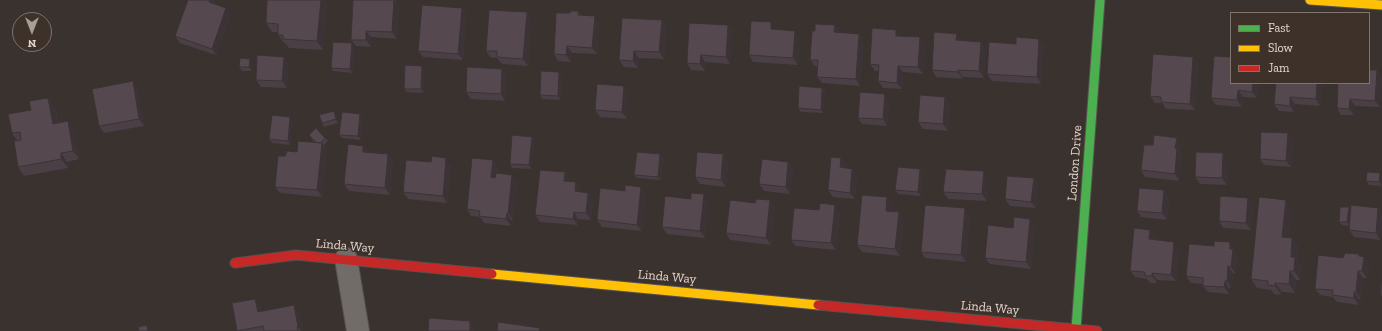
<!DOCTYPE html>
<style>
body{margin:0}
#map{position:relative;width:1382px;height:331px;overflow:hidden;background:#3a322e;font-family:"Zilla Slab",serif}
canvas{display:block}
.legend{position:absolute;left:1230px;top:12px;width:140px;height:72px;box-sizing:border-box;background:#3e312a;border:1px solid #7f746e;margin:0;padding:5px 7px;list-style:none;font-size:12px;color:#e1d9d4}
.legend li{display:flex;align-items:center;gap:8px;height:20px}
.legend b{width:20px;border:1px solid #7f746e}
.north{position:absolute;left:12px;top:12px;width:40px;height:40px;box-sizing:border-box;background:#3e312a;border:1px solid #7f746e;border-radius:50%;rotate:180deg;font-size:11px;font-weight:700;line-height:16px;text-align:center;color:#e1d9d4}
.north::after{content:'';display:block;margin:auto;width:14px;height:18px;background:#a79f9a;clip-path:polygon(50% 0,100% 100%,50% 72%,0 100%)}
</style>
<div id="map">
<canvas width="1382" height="331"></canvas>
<ul class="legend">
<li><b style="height:5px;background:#4caf50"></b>Fast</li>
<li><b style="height:5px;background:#ffc107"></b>Slow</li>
<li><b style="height:5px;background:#c62828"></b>Jam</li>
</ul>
<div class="north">N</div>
</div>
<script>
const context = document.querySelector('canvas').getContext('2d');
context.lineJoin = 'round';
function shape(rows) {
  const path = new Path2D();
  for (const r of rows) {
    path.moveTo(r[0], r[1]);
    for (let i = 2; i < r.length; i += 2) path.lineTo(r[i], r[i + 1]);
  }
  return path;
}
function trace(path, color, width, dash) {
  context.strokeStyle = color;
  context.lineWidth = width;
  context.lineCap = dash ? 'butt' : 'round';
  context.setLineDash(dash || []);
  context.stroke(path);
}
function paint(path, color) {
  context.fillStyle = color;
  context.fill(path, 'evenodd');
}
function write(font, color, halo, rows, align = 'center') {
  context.font = font + ' "Zilla Slab",serif';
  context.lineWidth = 3;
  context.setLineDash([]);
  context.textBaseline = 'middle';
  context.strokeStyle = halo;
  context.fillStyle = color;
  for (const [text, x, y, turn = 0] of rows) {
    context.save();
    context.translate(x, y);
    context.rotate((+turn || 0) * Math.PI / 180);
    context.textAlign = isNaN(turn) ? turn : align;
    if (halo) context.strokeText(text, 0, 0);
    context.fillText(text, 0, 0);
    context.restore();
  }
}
const street = shape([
 [346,259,358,331]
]);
const fast = shape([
 [1076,329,1100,0]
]);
const slow = shape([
 [1310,0,1382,5],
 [492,274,818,305]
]);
const jam = shape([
 [235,263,296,255,492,274],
 [818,305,1097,331]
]);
const wall = shape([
 [188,0,214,0,215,2,215,4,231,14,216,55,180,43,175,36],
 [267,0,324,0,327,4,323,50,289,48,285,43,284,43,278,35,278,32,272,32,266,23],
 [353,0,395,0,399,6,397,39,371,37,371,47,356,46,351,40],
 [462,8,466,15,463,60,423,57,418,51],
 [578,11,581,15,599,23,597,54,572,53,571,62,558,61,554,54,570,13],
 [527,12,531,19,528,66,502,64,497,58,490,57,486,51],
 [662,20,666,27,664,59,639,58,638,68,624,67,619,60],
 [728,25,732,32,730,64,705,62,705,71,691,70,687,63],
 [776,29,799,37,798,65,753,62,749,55],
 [896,30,900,36,920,37,925,44,923,74,903,72,902,89,883,88,878,81,878,71,875,71,870,64],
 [840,32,840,33,859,34,864,41,860,86,822,83,817,77,817,67,815,66,810,60],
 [962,41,981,42,985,49,984,78,963,77,963,79,936,77,932,70],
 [1044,45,1041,84,992,81,987,74],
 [355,47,352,73,333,71,331,68],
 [1193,57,1198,64,1195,110,1166,109,1162,103,1155,103,1150,96],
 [250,59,252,63,252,71,242,71,239,67],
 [288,64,287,88,261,87,256,80],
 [422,66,424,70,424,93,407,92,404,89],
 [502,69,507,76,505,101,471,99,466,92],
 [562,76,561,100,542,99,540,95],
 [1258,83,1257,98,1243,97,1242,107,1216,105,1211,98],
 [1276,83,1322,83,1320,106,1295,104,1294,112,1279,111,1274,104],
 [1369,83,1380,107,1355,106,1354,115,1341,115,1337,108],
 [137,88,144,126,104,133,99,126],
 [822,88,825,91,823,113,801,112,798,108],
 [628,93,627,119,600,117,595,110],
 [945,97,950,103,948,131,923,129,918,122],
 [48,98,55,107,58,123,74,130,79,159,67,162,68,168,24,176,18,167,17,141,12,133],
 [889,101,887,126,862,124,858,118],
 [360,114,363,118,361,140,342,138,339,135],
 [336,115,338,123,324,127,322,123],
 [290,117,292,121,290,145,272,143,269,139],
 [309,135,325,138,328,141,324,145,327,150,322,197,280,193,275,187,285,156,297,152,314,142],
 [532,137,534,141,531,169,512,168,510,164],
 [1293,140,1291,167,1264,165,1260,159],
 [1181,144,1180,153,1182,155,1179,181,1145,177,1141,170,1153,145],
 [363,146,368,152,393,161,390,195,349,191,344,184],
 [723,154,728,161,726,187,700,184,695,177],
 [663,158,661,180,637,178,634,175],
 [841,158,846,165,846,168,852,169,857,176,855,199,833,197,828,190],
 [493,160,498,167,497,173,517,182,513,220,511,220,511,226,484,223,480,217,471,216,467,209],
 [1228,160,1227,185,1200,184,1195,177],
 [788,162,793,169,790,194,764,191,759,184],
 [451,164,447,203,408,199,403,192],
 [920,169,923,173,921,196,898,194,895,190],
 [565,172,570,179,570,181,576,182,581,189,580,192,588,193,593,199,591,220,578,219,578,225,540,222,535,215],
 [1380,173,1382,186,1369,185,1366,181],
 [989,178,987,201,948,199,943,192],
 [1034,178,1038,185,1036,208,1010,206,1005,199],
 [1164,190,1169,197,1167,220,1141,217,1137,211],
 [646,194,642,231,602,227,597,220],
 [887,197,892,204,891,211,899,212,903,219,900,256,862,252,857,245],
 [691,199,708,201,705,238,667,234,662,227],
 [770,200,775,207,771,245,730,240,726,233,755,203],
 [1253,205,1251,230,1223,228,1219,221],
 [1349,207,1351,210,1378,208,1382,213,1382,224,1380,240,1354,237,1349,230,1349,226,1342,225,1339,222],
 [1292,209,1289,237,1299,246,1297,260,1302,266,1300,280,1296,280,1295,293,1282,292,1281,295,1274,294,1271,290,1257,288,1251,279],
 [819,210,840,212,836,250,796,246,791,240],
 [970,215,966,262,925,258,921,252],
 [1030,219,1035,226,1031,269,990,264,985,258],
 [1150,230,1155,237,1154,240,1179,248,1176,281,1157,280,1157,283,1150,283,1147,279,1135,277,1130,271],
 [1214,246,1235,249,1235,252,1238,256,1236,274,1233,273,1231,288,1229,288,1229,294,1208,292,1203,286,1203,284,1191,283,1186,276],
 [1359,254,1361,257,1369,264,1367,278,1363,278,1361,299,1359,299,1359,305,1337,302,1333,297,1320,295,1315,289,1343,258],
 [255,299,260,306,261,311,299,312,303,331,237,331]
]);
const shadedWall = shape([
 [209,0,214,0,215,2,213,8,209,2],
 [321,0,324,0,327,4,323,50,317,41],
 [394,0,399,6,397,39,392,32],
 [226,8,231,14,216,55,212,49],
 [462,8,466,15,463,60,458,54],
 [527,12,531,19,528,66,523,59],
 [595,16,599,23,597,54,592,48],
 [662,20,666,27,664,59,659,52],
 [771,22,776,29,771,29],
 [728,25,732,32,730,64,726,57],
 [835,25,840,32,839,39,834,32],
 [896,30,901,37,896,36],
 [366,31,371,37,371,47,366,40],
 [795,31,799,37,798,65,793,58],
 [859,34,864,41,860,86,856,79],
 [957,34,962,41,956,40],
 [920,37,925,44,923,74,918,67],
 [1039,39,1044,45,1041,84,1037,77],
 [981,42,985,49,984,78,979,71],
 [352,43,355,47,352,73,350,69],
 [567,46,572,53,571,62,566,55],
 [634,51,639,58,638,68,633,61],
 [701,55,705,62,705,71,700,64],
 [284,57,288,64,287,88,282,81],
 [1193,57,1198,64,1195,110,1190,104],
 [250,59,252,63,252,71,249,67],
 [422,66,424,70,424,93,421,89],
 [898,66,903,72,902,89,897,83],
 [502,69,507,76,505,101,501,94],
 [958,70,963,77,963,79,958,72],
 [1377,70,1382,77,1380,107,1375,101],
 [559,72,562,76,561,100,558,96],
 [133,81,137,88,144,126,139,119],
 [1253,83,1258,83,1257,98,1252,92],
 [1317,83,1322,83,1320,106,1316,99],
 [624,86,628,93,627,119,622,112],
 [822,88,825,91,823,113,821,110],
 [1238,90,1243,97,1242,107,1237,100],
 [885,94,889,101,887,126,883,119],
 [945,97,950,103,948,131,943,124],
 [1290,97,1295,104,1294,112,1290,106],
 [48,98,55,107,59,133,53,124],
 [1350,99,1355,106,1354,115,1349,109],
 [334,111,336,115,338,123,336,119],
 [360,114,363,118,361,140,358,136],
 [290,117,292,121,290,145,288,141],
 [68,121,74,130,79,159,73,151],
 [1288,133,1293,140,1291,167,1286,161],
 [532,137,534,141,531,169,529,165],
 [1177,138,1181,144,1180,153,1182,155,1179,181,1175,174,1175,148],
 [322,143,327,150,322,197,317,190],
 [363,146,368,153,363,152],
 [61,153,67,162,68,168,61,159],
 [1223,153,1228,160,1227,185,1222,178],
 [388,154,393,161,390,195,385,188],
 [660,154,663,158,661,180,658,177],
 [723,154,728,161,726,187,721,180],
 [446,158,451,164,447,203,443,196],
 [841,158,846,165,845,174,840,167],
 [493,160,498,167,496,184,491,177],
 [788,162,793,169,790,194,786,187],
 [852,169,857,176,855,199,850,193],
 [920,169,923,173,921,196,918,192],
 [984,171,989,178,987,201,982,194],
 [565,172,570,179,569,188,564,181],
 [1380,173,1382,176,1382,186,1379,182],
 [512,175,517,182,513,220,508,213],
 [1034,178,1038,185,1036,208,1031,202],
 [576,182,581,189,580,198,575,191],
 [641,187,646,194,642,231,637,225],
 [1164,190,1169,197,1167,220,1162,213],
 [588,193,593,199,591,220,586,213],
 [704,194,708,201,705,238,700,231],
 [887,197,892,204,891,218,886,211],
 [1248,198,1253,205,1251,230,1246,223],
 [770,200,775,207,771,245,766,238],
 [1286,200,1292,209,1288,246,1282,237],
 [835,205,840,212,836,250,831,243],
 [1349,207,1351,211,1350,226,1347,222],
 [965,208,970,215,966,262,961,255],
 [1378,208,1382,213,1382,224,1380,240,1376,233],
 [574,212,578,219,578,225,573,219],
 [899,212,903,219,900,256,895,249],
 [507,213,511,220,511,226,506,219],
 [1030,219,1035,226,1031,269,1026,262],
 [1150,230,1155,237,1154,246,1149,239],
 [1292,238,1299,246,1297,260,1302,266,1300,280,1294,271,1291,257],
 [1174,242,1179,248,1176,281,1171,275],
 [1230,242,1235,249,1235,252,1238,256,1236,274,1231,267,1230,249],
 [1359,254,1364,260,1364,257,1369,264,1367,278,1362,271],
 [1228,266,1233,273,1231,288,1227,281],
 [1290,271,1296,280,1295,293,1289,284],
 [1358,271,1363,278,1361,299,1356,292],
 [1152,273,1157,280,1157,283,1152,276],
 [1225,281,1229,288,1229,294,1224,287],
 [1275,283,1282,292,1281,295,1275,286],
 [1354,292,1359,299,1359,305,1354,298],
 [255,299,260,306,262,318,258,312],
 [294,305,299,312,303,331,301,331,298,327],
 [470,321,475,328,475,331,470,331],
 [147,325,149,328,150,331,148,331]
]);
const building = shape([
 [188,0,209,0,209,2,226,8,212,49,175,36,188,0],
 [267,0,321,0,317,41,283,39,283,35,278,35,278,24,266,23,267,0],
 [353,0,394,0,392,32,366,31,366,40,351,40,353,0],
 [422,5,462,8,458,54,418,51,422,5],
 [489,10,527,12,523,59,497,57,497,51,486,51,489,10],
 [570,11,578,11,578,15,595,16,592,48,567,46,566,55,554,54,556,13,570,13,570,11],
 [622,18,662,20,659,52,634,51,633,61,619,60,622,18],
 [751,21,771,22,771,29,795,31,793,58,749,55,751,21],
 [689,23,728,25,726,57,701,55,700,64,687,63,689,23],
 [815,24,835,25,834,32,859,34,856,79,817,77,818,60,810,60,812,31,815,31,815,24],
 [872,28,896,30,896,36,920,37,918,67,898,66,897,83,878,81,879,65,870,64,872,28],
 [934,32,957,34,956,40,981,42,979,71,958,70,958,72,932,70,934,32],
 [1016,37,1039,39,1037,77,987,74,989,42,1016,44,1016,37],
 [333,42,352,43,350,69,331,68,333,42],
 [1153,54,1193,57,1190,104,1161,102,1161,97,1150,96,1153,54],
 [257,55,284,57,282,81,256,80,257,55],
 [1214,56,1231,57,1231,83,1253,83,1252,92,1238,90,1237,100,1211,98,1214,56],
 [240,58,250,59,249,67,239,67,240,58],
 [405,65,422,66,421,89,404,89,405,65],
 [467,67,502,69,501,94,466,92,467,67],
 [1369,70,1377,70,1375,101,1350,99,1349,109,1337,108,1338,83,1369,83,1369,70],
 [541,71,559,72,558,96,540,95,541,71],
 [133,81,139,119,99,126,92,89,133,81],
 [1276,83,1317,83,1316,99,1290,97,1290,106,1274,104,1276,83],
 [597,84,624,86,622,112,595,110,597,84],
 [799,86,822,88,821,110,798,108,799,86],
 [860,92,885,94,883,119,858,118,860,92],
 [920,95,945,97,943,124,918,122,920,95],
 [48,98,53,124,68,121,73,151,61,153,61,159,18,167,14,141,21,140,20,132,12,133,8,114,31,110,29,101,48,98],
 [334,111,336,119,322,123,319,115,334,111],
 [342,112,360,114,358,136,339,135,342,112],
 [272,115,290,117,288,141,269,139,272,115],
 [316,128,325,138,320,143,316,142,309,135,316,128],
 [1261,132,1288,133,1286,161,1260,159,1261,132],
 [512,135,532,137,529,165,510,164,512,135],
 [1154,135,1177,138,1175,148,1177,148,1175,174,1141,170,1144,145,1153,145,1154,135],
 [298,141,322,143,317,190,275,187,278,156,285,156,287,151,297,152,298,141],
 [348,144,363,146,363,152,388,154,385,188,344,184,348,144],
 [637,152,660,154,658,177,634,175,637,152],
 [697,152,723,154,721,180,695,177,697,152],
 [1196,152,1223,153,1222,178,1195,177,1196,152],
 [432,156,446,158,443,196,403,192,406,160,431,162,432,156],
 [831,157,841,158,840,167,852,169,850,193,828,190,831,157],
 [472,158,493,160,491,177,495,178,496,173,512,175,508,213,507,213,506,219,479,216,480,211,467,209,472,158],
 [762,159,788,162,786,187,759,184,762,159],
 [898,167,920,169,918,192,895,190,898,167],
 [946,169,984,171,982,194,943,192,946,169],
 [540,170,565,172,564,181,576,182,575,191,588,193,586,213,574,212,573,219,535,215,540,170],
 [1367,172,1380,173,1379,182,1366,181,1367,172],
 [1007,176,1034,178,1031,202,1005,199,1007,176],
 [625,185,641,187,637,225,597,220,600,188,625,191,625,185],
 [1139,188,1164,190,1162,213,1137,211,1139,188],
 [691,193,704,194,700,231,662,227,665,196,691,199,691,193],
 [862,195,887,197,886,211,899,212,895,249,857,245,862,195],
 [1220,196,1248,198,1246,223,1219,221,1220,196],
 [1259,197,1286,200,1282,237,1292,238,1291,257,1295,257,1294,271,1290,271,1289,284,1275,283,1275,286,1268,285,1268,281,1251,279,1259,197],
 [756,199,770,200,766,238,726,233,730,200,755,203,756,199],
 [820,203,835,205,831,243,791,240,794,208,819,210,820,203],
 [925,205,965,208,961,255,921,252,925,205],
 [1351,205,1378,208,1376,233,1349,230,1351,205],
 [1340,207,1349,207,1347,222,1339,222,1340,207],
 [1014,217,1030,219,1026,262,985,258,988,225,1013,228,1014,217],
 [1134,228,1150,230,1149,239,1174,242,1171,275,1152,273,1152,276,1145,276,1145,272,1130,271,1134,228],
 [1214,241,1230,242,1230,249,1233,249,1231,267,1228,266,1227,281,1225,281,1224,287,1203,286,1203,278,1186,276,1189,244,1214,246,1214,241],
 [1345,253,1359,254,1359,256,1364,257,1362,271,1358,271,1356,292,1354,292,1354,298,1332,295,1333,290,1315,289,1318,255,1343,258,1345,253],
 [1382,273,1382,296,1380,296,1382,273],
 [255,299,258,312,294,305,298,327,297,327,298,331,264,331,263,326,237,331,232,303,255,299],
 [429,318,470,321,470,331,428,331,429,318],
 [498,322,540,328,539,331,497,331,498,322],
 [147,325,148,331,139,331,138,327,147,325]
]);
const streetNames = [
 ["London Drive",1075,163,-86],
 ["Linda Way",345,246,5],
 ["Linda Way",667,277,5],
 ["Linda Way",990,308,5]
];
trace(street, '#57504d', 24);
trace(fast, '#57504d', 11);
trace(slow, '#57504d', 11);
trace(jam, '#57504d', 11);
trace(street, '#726c69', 22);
trace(fast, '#4caf50', 9);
trace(slow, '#ffc107', 9);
trace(jam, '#c62828', 9);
paint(wall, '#493f44');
paint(shadedWall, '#3c3337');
paint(building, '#55494f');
trace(building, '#3c3337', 1);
write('13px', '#e1d9d4', '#3e312a', streetNames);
</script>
